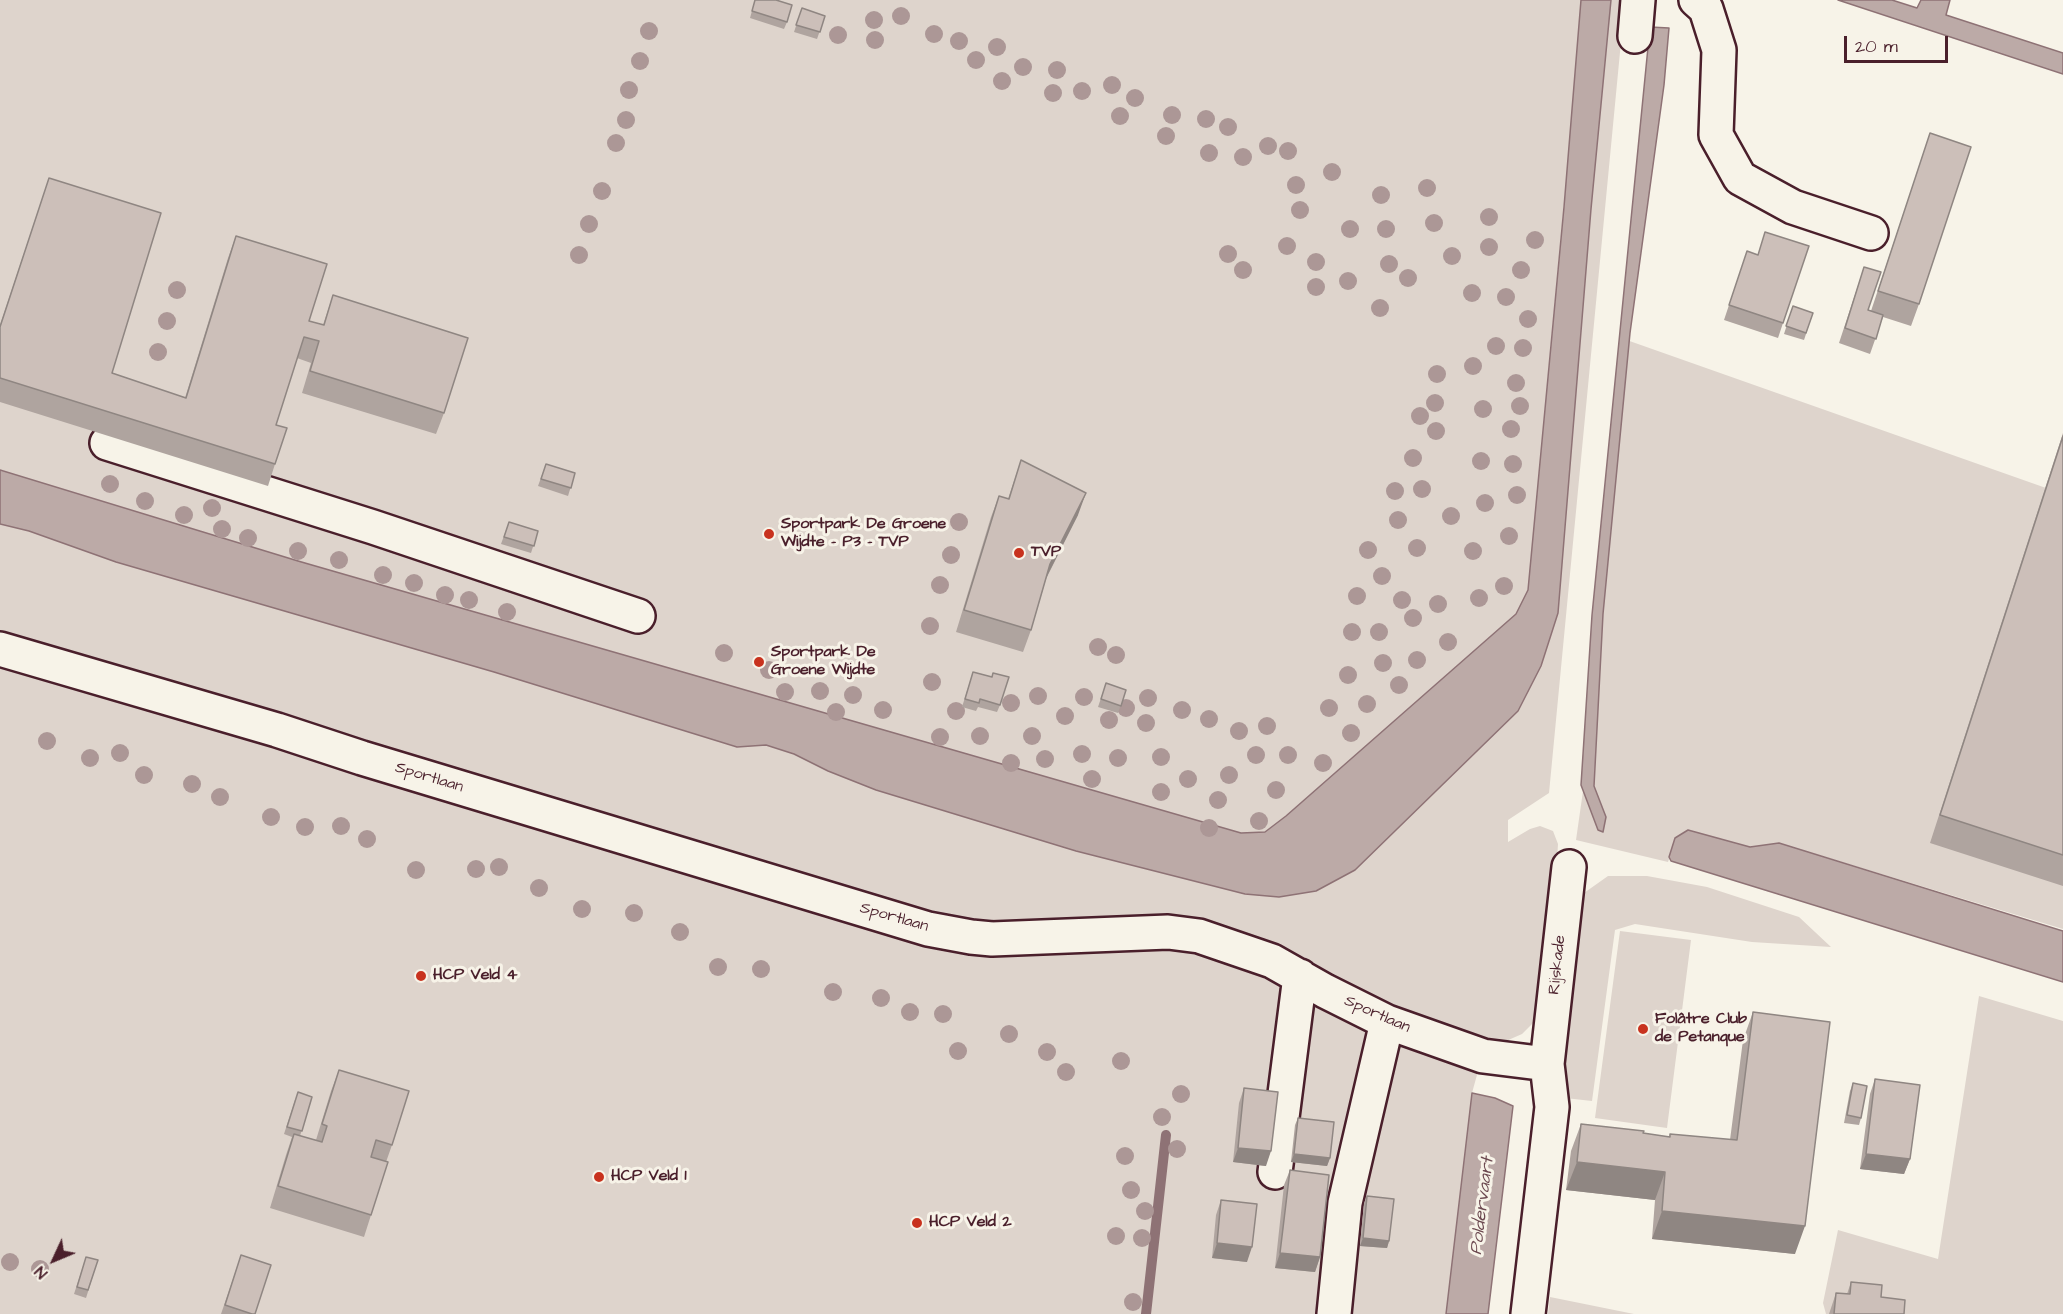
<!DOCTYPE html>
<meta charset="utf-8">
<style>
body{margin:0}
#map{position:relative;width:2063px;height:1314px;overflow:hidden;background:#f7f3e8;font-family:"Architects Daughter",sans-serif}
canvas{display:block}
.north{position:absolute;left:24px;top:1230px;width:60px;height:60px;-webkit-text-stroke:4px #f7f3e8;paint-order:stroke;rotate:226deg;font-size:16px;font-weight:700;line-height:24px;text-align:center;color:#4a1f2b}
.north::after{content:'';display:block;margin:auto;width:21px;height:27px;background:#4a1f2b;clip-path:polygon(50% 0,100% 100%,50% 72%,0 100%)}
.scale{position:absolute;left:1844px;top:36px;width:104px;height:27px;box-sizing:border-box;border:3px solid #4a1f2b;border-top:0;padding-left:8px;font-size:18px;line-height:21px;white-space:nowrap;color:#4a1f2b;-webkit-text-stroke:4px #f7f3e8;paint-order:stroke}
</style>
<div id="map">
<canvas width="2063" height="1314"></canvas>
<div class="north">N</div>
<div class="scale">20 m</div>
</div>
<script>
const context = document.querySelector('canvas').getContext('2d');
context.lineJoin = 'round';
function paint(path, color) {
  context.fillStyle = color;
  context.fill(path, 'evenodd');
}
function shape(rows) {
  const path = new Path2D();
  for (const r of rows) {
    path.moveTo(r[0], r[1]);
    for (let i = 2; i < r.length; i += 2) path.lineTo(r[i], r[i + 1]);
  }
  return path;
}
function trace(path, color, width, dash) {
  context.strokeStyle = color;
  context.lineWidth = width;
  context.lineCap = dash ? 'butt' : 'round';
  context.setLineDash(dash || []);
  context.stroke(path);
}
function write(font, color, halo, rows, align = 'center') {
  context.font = font + ' "Architects Daughter",sans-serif';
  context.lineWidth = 6;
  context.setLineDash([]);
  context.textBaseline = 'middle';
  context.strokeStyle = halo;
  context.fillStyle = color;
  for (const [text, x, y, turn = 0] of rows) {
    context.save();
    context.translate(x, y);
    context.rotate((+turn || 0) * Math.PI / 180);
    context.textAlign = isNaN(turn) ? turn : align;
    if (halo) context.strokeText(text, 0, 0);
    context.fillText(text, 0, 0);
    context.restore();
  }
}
const green = shape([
 [0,0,1583,0,1528,590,1517,614,1519,709,1541,666,1558,613,1591,209,1611,0,1625,0,1549,793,1508,820,1508,842,1530,829,1540,826,1553,831,1558,844,1554,909,1541,1006,1533,1023,1522,1034,1506,1041,1494,1044,1486,1042,1472,1093,1446,1314,0,1314],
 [1621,338,2063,494,2063,929,1779,843,1750,847,1688,830,1674,844,1668,862,1576,840,1583,791],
 [1608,876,1647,876,1707,887,1799,917,1831,947,1752,942,1635,924,1615,930,1592,1101,1565,1098,1567,1005,1578,905,1584,893],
 [1620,931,1691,940,1667,1128,1595,1118],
 [1979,996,2063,1021,2063,1314,1826,1314,1823,1303,1838,1230,1938,1259],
 [1550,1297,1634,1314,1548,1314]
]);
const water = shape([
 [1581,0,1611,0,1591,209,1558,613,1541,666,1518,711,1355,870,1316,891,1279,897,1245,894,1076,851,876,790,828,771,794,754,766,745,737,747,494,672,116,562,29,531,0,524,0,470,298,561,1241,833,1265,832,1286,816,1516,614,1528,590,1564,207,1581,0],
 [1838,0,1892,0,1917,8,1921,0,1950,0,1946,15,2063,53,2063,74,1838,0],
 [1650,27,1669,28,1664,85,1630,333,1603,614,1594,786,1606,817,1603,832,1598,830,1581,785,1592,615,1650,27],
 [1688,830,1750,847,1779,843,2063,931,2063,982,1671,861,1669,857,1675,838,1688,830],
 [1472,1093,1495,1098,1513,1106,1488,1314,1446,1314,1472,1093]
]);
const stream = shape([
 [1146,1314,1166,1135]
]);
const minor = shape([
 [1696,0,1706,9,1719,50,1716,135,1740,178,1793,207,1871,233],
 [1635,36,1638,0],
 [107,443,373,527,638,616],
 [0,649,277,730,362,758,928,929,971,937,992,939,1168,932,1199,936,1272,961,1325,991,1387,1022,1483,1056,1547,1064],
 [1275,1172,1300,976],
 [1334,1314,1345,1203,1387,1022],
 [1528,1314,1552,1107,1547,1064,1569,867]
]);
const trees = [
 [901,16],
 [874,20],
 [649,31],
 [934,34],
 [838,35],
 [875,40],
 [959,41],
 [997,47],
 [976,60],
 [640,61],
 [1023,67],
 [1057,70],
 [1002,81],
 [1112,85],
 [629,90],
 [1082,91],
 [1053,93],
 [1135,98],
 [1172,115],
 [1120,116],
 [1206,119],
 [626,120],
 [1228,127],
 [1166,136],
 [616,143],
 [1268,146],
 [1288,151],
 [1209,153],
 [1243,157],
 [1332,172],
 [1296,185],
 [1427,188],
 [602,191],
 [1381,195],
 [1300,210],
 [1489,217],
 [1434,223],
 [589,224],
 [1350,229],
 [1386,229],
 [1535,240],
 [1287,246],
 [1489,247],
 [1228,254],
 [579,255],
 [1452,256],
 [1316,262],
 [1389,264],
 [1243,270],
 [1521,270],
 [1408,278],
 [1348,281],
 [1316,287],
 [177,290],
 [1472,293],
 [1506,297],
 [1380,308],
 [1528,319],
 [167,321],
 [1496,346],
 [1523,348],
 [158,352],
 [1473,366],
 [1437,374],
 [1516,383],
 [1435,403],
 [1520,406],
 [1483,409],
 [1420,416],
 [1511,429],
 [1436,431],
 [1413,458],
 [1481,461],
 [1513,464],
 [110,484],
 [1422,489],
 [1395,491],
 [1517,495],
 [145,501],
 [1485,503],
 [212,508],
 [184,515],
 [1451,516],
 [1398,520],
 [959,522],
 [222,529],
 [1509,536],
 [248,538],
 [1417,548],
 [1368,550],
 [298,551],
 [1473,551],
 [951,555],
 [339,560],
 [383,575],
 [1382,576],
 [414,583],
 [940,585],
 [1504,586],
 [445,595],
 [1357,596],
 [1479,598],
 [469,600],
 [1402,600],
 [1438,604],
 [507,612],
 [1413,618],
 [930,626],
 [1352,632],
 [1379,632],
 [1448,642],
 [1098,647],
 [724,653],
 [1116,655],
 [1417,660],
 [1383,663],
 [769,670],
 [1348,675],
 [932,682],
 [1399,685],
 [820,691],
 [785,692],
 [853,695],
 [1038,696],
 [1084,697],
 [1148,698],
 [1011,703],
 [1367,704],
 [1126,708],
 [1329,708],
 [883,710],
 [1182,710],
 [956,711],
 [836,712],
 [1065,716],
 [1209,719],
 [1109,720],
 [1146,723],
 [1267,726],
 [1239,731],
 [1351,733],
 [980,736],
 [1032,736],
 [940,737],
 [47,741],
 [120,753],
 [1082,754],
 [1256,755],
 [1288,755],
 [1161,757],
 [90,758],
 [1118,758],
 [1045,759],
 [1011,763],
 [1323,763],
 [144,775],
 [1229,775],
 [1092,779],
 [1188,779],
 [192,784],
 [1276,790],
 [1161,792],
 [220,797],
 [1218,800],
 [271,817],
 [1259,821],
 [341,826],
 [305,827],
 [1209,828],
 [367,839],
 [499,867],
 [476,869],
 [416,870],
 [539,888],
 [582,909],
 [634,913],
 [680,932],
 [718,967],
 [761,969],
 [833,992],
 [881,998],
 [910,1012],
 [943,1014],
 [1009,1034],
 [958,1051],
 [1047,1052],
 [1121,1061],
 [1066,1072],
 [1181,1094],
 [1162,1117],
 [1177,1149],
 [1125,1156],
 [1131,1190],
 [1145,1211],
 [1116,1236],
 [1142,1238],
 [10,1262],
 [40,1269],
 [1133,1302]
];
const wall = shape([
 [755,0,787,22,784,29,750,18],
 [802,8,825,16,817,39,794,32],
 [1930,133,1919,304,1911,326,1883,317,1870,354,1839,343,1864,267,1868,310,1871,311],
 [49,178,112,373,185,398,228,258,236,236,309,321,323,325,333,295,444,413,436,434,302,393,311,363,297,358,276,425,275,464,268,486,0,402,0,325],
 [1747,251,1783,323,1778,338,1724,320],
 [1793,306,1813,313,1804,340,1784,334],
 [2063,433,2063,886,1930,843],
 [1021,460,1078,515,1046,579,1031,630,1023,652,956,632,991,517,999,496,1008,499],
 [546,464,575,473,568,496,538,486],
 [509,522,538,531,531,553,501,544],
 [973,672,1000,705,997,712,978,707,976,711,962,707],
 [1106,683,1126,690,1118,713,1098,707],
 [1753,1012,1795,1254,1652,1239,1655,1200,1566,1190,1571,1151,1581,1124,1669,1137,1670,1134,1730,1140,1743,1040],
 [339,1070,392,1145,386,1162,371,1215,364,1237,270,1208,286,1155,292,1137,284,1134,295,1100,312,1097,300,1136,316,1140,331,1091],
 [1875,1079,1910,1159,1904,1174,1860,1169,1870,1094],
 [1853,1083,1861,1118,1859,1125,1844,1123,1850,1091],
 [1244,1088,1266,1166,1233,1162,1239,1103],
 [1298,1118,1330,1158,1327,1166,1291,1162,1295,1125],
 [1290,1170,1320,1257,1315,1272,1275,1268,1284,1185],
 [1367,1196,1389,1241,1387,1248,1360,1246,1364,1203],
 [1221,1200,1247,1262,1212,1258,1216,1215],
 [241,1255,255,1314,221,1314,236,1270],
 [86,1257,98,1260,86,1298,74,1294],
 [1851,1282,1881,1297,1847,1294],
 [1836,1293,1834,1314,1829,1314]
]);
const shadedWall = shape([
 [1086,493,1078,515,1042,586,1050,564],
 [1238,1148,1271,1151,1266,1166,1233,1162],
 [1294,1154,1330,1158,1327,1166,1291,1162],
 [1866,1154,1910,1159,1904,1174,1860,1169],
 [1577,1162,1665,1172,1655,1200,1566,1190],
 [1662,1211,1805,1226,1795,1254,1652,1239],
 [1363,1238,1389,1241,1387,1248,1360,1246],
 [1217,1243,1252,1247,1247,1262,1212,1258],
 [1280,1253,1320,1257,1315,1272,1275,1268]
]);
const building = shape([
 [755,0,776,0,792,5,787,22,752,11,755,0],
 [802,8,825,16,820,32,796,25,802,8],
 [1930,133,1971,147,1919,304,1878,291,1930,133],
 [49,178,161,213,112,373,186,398,236,236,327,264,309,321,324,325,333,295,468,338,444,413,310,371,319,341,304,337,276,425,287,428,275,464,0,378,0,327,49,178],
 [1765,232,1809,246,1783,323,1729,305,1747,251,1758,255,1765,232],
 [1864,267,1881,272,1868,310,1883,315,1876,339,1845,328,1864,267],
 [1793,306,1813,313,1806,333,1786,326,1793,306],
 [2063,436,2063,855,1940,815,2063,436],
 [1021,460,1086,493,1050,564,1031,630,964,610,999,496,1009,499,1021,460],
 [546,464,575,473,571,488,541,479,546,464],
 [509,522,538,531,534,546,504,537,509,522],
 [973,672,992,677,993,673,1009,677,1000,705,980,699,979,703,965,699,973,672],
 [1106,683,1126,690,1121,706,1101,699,1106,683],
 [1753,1012,1830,1022,1805,1226,1662,1211,1665,1172,1577,1162,1581,1124,1644,1131,1643,1133,1670,1137,1670,1134,1737,1140,1753,1012],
 [339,1070,409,1091,392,1145,376,1140,371,1157,388,1162,371,1215,278,1186,294,1134,322,1142,327,1126,322,1124,339,1070],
 [1875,1079,1920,1085,1910,1159,1866,1154,1875,1079],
 [1853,1083,1867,1086,1861,1118,1847,1115,1853,1083],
 [1244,1088,1278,1092,1271,1151,1238,1148,1244,1088],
 [298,1092,312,1097,302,1131,287,1127,298,1092],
 [1298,1118,1334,1122,1330,1158,1294,1154,1298,1118],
 [1290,1170,1329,1175,1320,1257,1280,1253,1290,1170],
 [1367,1196,1394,1199,1389,1241,1363,1238,1367,1196],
 [1221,1200,1257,1204,1252,1247,1217,1243,1221,1200],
 [241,1255,271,1265,255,1314,252,1314,225,1305,241,1255],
 [86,1257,98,1260,88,1290,77,1287,86,1257],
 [1851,1282,1882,1285,1881,1297,1905,1300,1904,1314,1834,1314,1836,1293,1850,1294,1851,1282]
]);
const markers = [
 [769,534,6,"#c8321e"],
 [1019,553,6,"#c8321e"],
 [759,662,6,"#c8321e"],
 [421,976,6,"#c8321e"],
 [1643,1029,6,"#c8321e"],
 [599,1177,6,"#c8321e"],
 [917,1223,6,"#c8321e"]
];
const poiNames = [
 ["Sportpark De Groene",781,525],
 ["Wijdte - P3 - TVP",781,543],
 ["TVP",1031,553],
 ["Sportpark De",771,653],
 ["Groene Wijdte",771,671],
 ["HCP Veld 4",433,976],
 ["Folâtre Club",1655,1020],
 ["de Petanque",1655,1038],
 ["HCP Veld 1",611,1177],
 ["HCP Veld 2",929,1223]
];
const streetNames = [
 ["Sportlaan",429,778,17],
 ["Sportlaan",894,918,16],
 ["Rijskade",1558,965,-84],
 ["Sportlaan",1377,1015,24]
];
const waterNames = [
 ["Poldervaart",1483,1206,-83]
];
paint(green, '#ded4cc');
paint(water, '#bcaaa7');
trace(water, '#8e7275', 1.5);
trace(stream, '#8e7275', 10);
trace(minor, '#4a1f2b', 38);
trace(minor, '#f7f3e8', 33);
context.fillStyle = '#ac9796';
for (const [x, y] of trees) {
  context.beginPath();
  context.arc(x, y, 9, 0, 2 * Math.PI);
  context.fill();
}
paint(wall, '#afa49f');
paint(shadedWall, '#8f8682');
paint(building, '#ccbfb9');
trace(building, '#8f8682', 1.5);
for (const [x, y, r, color] of markers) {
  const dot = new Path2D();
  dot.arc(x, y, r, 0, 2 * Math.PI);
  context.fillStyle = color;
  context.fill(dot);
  trace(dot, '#f7f3e8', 2);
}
write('bold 16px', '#4a1f2b', '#f7f3e8', poiNames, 'left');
write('16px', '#4a1f2b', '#f7f3e8', streetNames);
write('italic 18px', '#6c4950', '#f7f3e8', waterNames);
</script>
